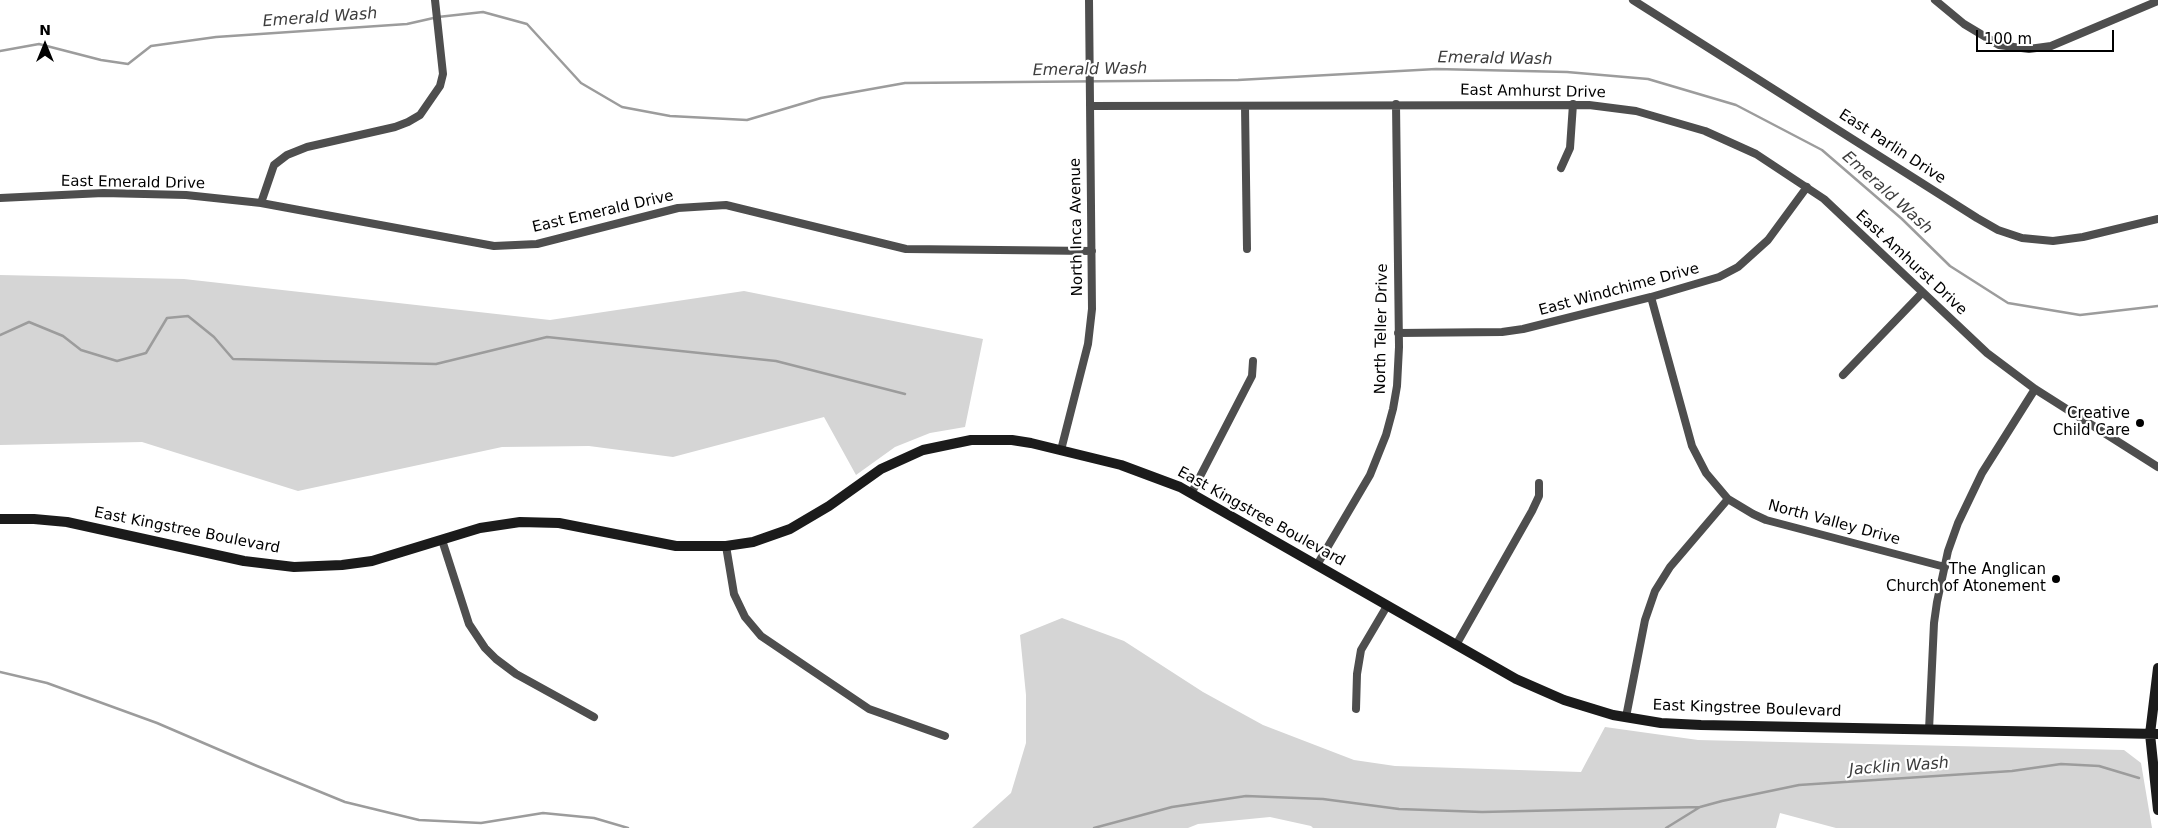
<!DOCTYPE html>
<style>
body{margin:0}
#map{position:relative;width:2158px;height:828px;overflow:hidden;background:#fff;font-family:"DejaVu Sans",sans-serif}
canvas{display:block}
.north{position:absolute;left:20px;top:20px;width:50px;height:50px;-webkit-text-stroke:4px #fff;paint-order:stroke;rotate:0deg;font-size:14px;font-weight:700;line-height:20px;text-align:center;color:#000}
.north::after{content:'';display:block;margin:auto;width:18px;height:22px;background:#000;clip-path:polygon(50% 0,100% 100%,50% 72%,0 100%)}
.scale{position:absolute;left:1976px;top:30px;width:138px;height:22px;box-sizing:border-box;border:2px solid #000;border-top:0;padding-left:6px;font-size:15px;line-height:18px;white-space:nowrap;color:#000;-webkit-text-stroke:4px #fff;paint-order:stroke}
</style>
<div id="map">
<canvas width="2158" height="828"></canvas>
<div class="north">N</div>
<div class="scale">100 m</div>
</div>
<script>
const context = document.querySelector('canvas').getContext('2d');
context.lineJoin = 'round';
function paint(path, color) {
  context.fillStyle = color;
  context.fill(path, 'evenodd');
}
function shape(rows) {
  const path = new Path2D();
  for (const r of rows) {
    path.moveTo(r[0], r[1]);
    for (let i = 2; i < r.length; i += 2) path.lineTo(r[i], r[i + 1]);
  }
  return path;
}
function trace(path, color, width, dash) {
  context.strokeStyle = color;
  context.lineWidth = width;
  context.lineCap = dash ? 'butt' : 'round';
  context.setLineDash(dash || []);
  context.stroke(path);
}
function write(font, color, halo, rows, align = 'center') {
  context.font = font + ' "DejaVu Sans",sans-serif';
  context.lineWidth = 4.5;
  context.setLineDash([]);
  context.textBaseline = 'middle';
  context.strokeStyle = halo;
  context.fillStyle = color;
  for (const [text, x, y, turn = 0] of rows) {
    context.save();
    context.translate(x, y);
    context.rotate((+turn || 0) * Math.PI / 180);
    context.textAlign = isNaN(turn) ? turn : align;
    if (halo) context.strokeText(text, 0, 0);
    context.fillText(text, 0, 0);
    context.restore();
  }
}
const green = shape([
 [0,275,184,279,550,320,744,291,983,339,965,427,930,433,895,447,856,475,824,417,673,457,589,446,502,447,298,491,142,442,0,445],
 [1062,618,1124,641,1203,692,1263,725,1354,760,1395,766,1581,772,1605,727,1698,740,2124,750,2141,763,2152,828,1836,828,1780,813,1776,828,1313,828,1311,826,1270,817,1198,824,1188,828,972,828,1011,793,1026,743,1026,695,1020,635]
]);
const stream = shape([
 [0,51,39,44,101,60,128,64,151,46,216,37,407,24,438,17,483,12,527,24,581,83,622,107,670,116,747,120,821,98,905,83,1238,80,1436,69,1567,72,1648,79,1736,105,1822,150,1902,219,1950,266,2008,303,2080,315,2158,306],
 [0,335,29,322,63,336,81,350,117,361,146,353,167,318,188,316,214,337,233,359,436,364,547,337,776,361,905,394],
 [0,672,47,683,157,723,257,766,345,802,419,820,481,823,543,813,594,818,628,828],
 [1094,828,1172,807,1246,796,1323,799,1399,809,1482,812,1700,807],
 [1666,828,1700,807,1722,801,1799,785,2012,771,2061,764,2099,766,2139,778]
]);
const street = shape([
 [1633,0,1977,218,1998,230,2022,238,2053,241,2083,237,2158,219],
 [1935,0,1964,24,1999,45,2029,49,2051,46,2158,1],
 [1090,106,1589,105,1636,111,1705,131,1756,154,1824,199,1987,353,2035,389,2158,467],
 [1245,106,1247,249],
 [1561,168,1570,148,1573,104],
 [0,198,103,193,186,195,261,203,494,246,537,244,678,208,726,205,906,249,1092,251],
 [261,203,274,165,287,155,307,147,395,127,408,122,420,115,440,86,443,74,435,0],
 [1651,297,1692,446,1706,473,1728,499,1753,514,1766,520,1945,567],
 [1398,333,1502,332,1523,329,1651,297,1719,277,1738,267,1768,240,1807,187],
 [1843,375,1922,293],
 [1061,450,1088,344,1092,309,1089,0],
 [1192,492,1252,376,1253,361],
 [442,540,469,624,485,648,496,659,516,674,594,717],
 [726,546,734,594,745,617,761,636,869,709,945,736],
 [1317,565,1370,475,1386,435,1393,409,1397,386,1399,347,1396,104],
 [1456,645,1532,511,1539,496,1539,483],
 [1356,709,1357,674,1361,650,1387,606],
 [1626,717,1645,620,1655,591,1670,567,1728,499],
 [1929,730,1934,623,1937,602,1948,551,1958,523,1982,473,2035,389]
]);
const secondary = shape([
 [0,519,34,519,67,522,244,561,294,567,342,565,372,561,480,528,520,522,559,523,676,546,726,546,753,542,790,529,829,506,881,469,923,450,971,440,1012,440,1031,443,1121,465,1180,487,1516,679,1564,700,1613,715,1661,723,1701,725,2158,734],
 [2158,668,2150,734,2158,810]
]);
const markers = [
 [2140,423,5,"#000"],
 [2056,579,5,"#000"]
];
const streetNames = [
 ["East Amhurst Drive",1533,92,1],
 ["East Parlin Drive",1892,147,33],
 ["East Emerald Drive",133,183,1],
 ["East Emerald Drive",603,212,-13],
 ["North Inca Avenue",1077,227,-91],
 ["East Amhurst Drive",1911,263,43],
 ["East Windchime Drive",1619,290,-15],
 ["North Teller Drive",1382,329,-89],
 ["East Kingstree Boulevard",1261,517,29],
 ["North Valley Drive",1834,523,15],
 ["East Kingstree Boulevard",187,531,11],
 ["East Kingstree Boulevard",1747,709,2]
];
const poiNames = [
 ["Creative",2130,414],
 ["Child Care",2130,431],
 ["The Anglican",2046,570],
 ["Church of Atonement",2046,587]
];
const waterNames = [
 ["Emerald Wash",320,18,-4],
 ["Emerald Wash",1495,59,1],
 ["Emerald Wash",1090,70,-1],
 ["Emerald Wash",1887,193,42],
 ["Jacklin Wash",1899,767,-4]
];
paint(green, '#d5d5d5');
trace(stream, '#9c9c9c', 2.5);
trace(street, '#4e4e4e', 8);
trace(secondary, '#1b1b1b', 10);
for (const [x, y, r, color] of markers) {
  const dot = new Path2D();
  dot.arc(x, y, r, 0, 2 * Math.PI);
  context.fillStyle = color;
  context.fill(dot);
  trace(dot, '#fff', 2);
}
write('15px', '#000', '#fff', streetNames);
write('15px', '#000', '#fff', poiNames, 'right');
write('italic 16px', '#3d3d3d', '#fff', waterNames);
</script>
